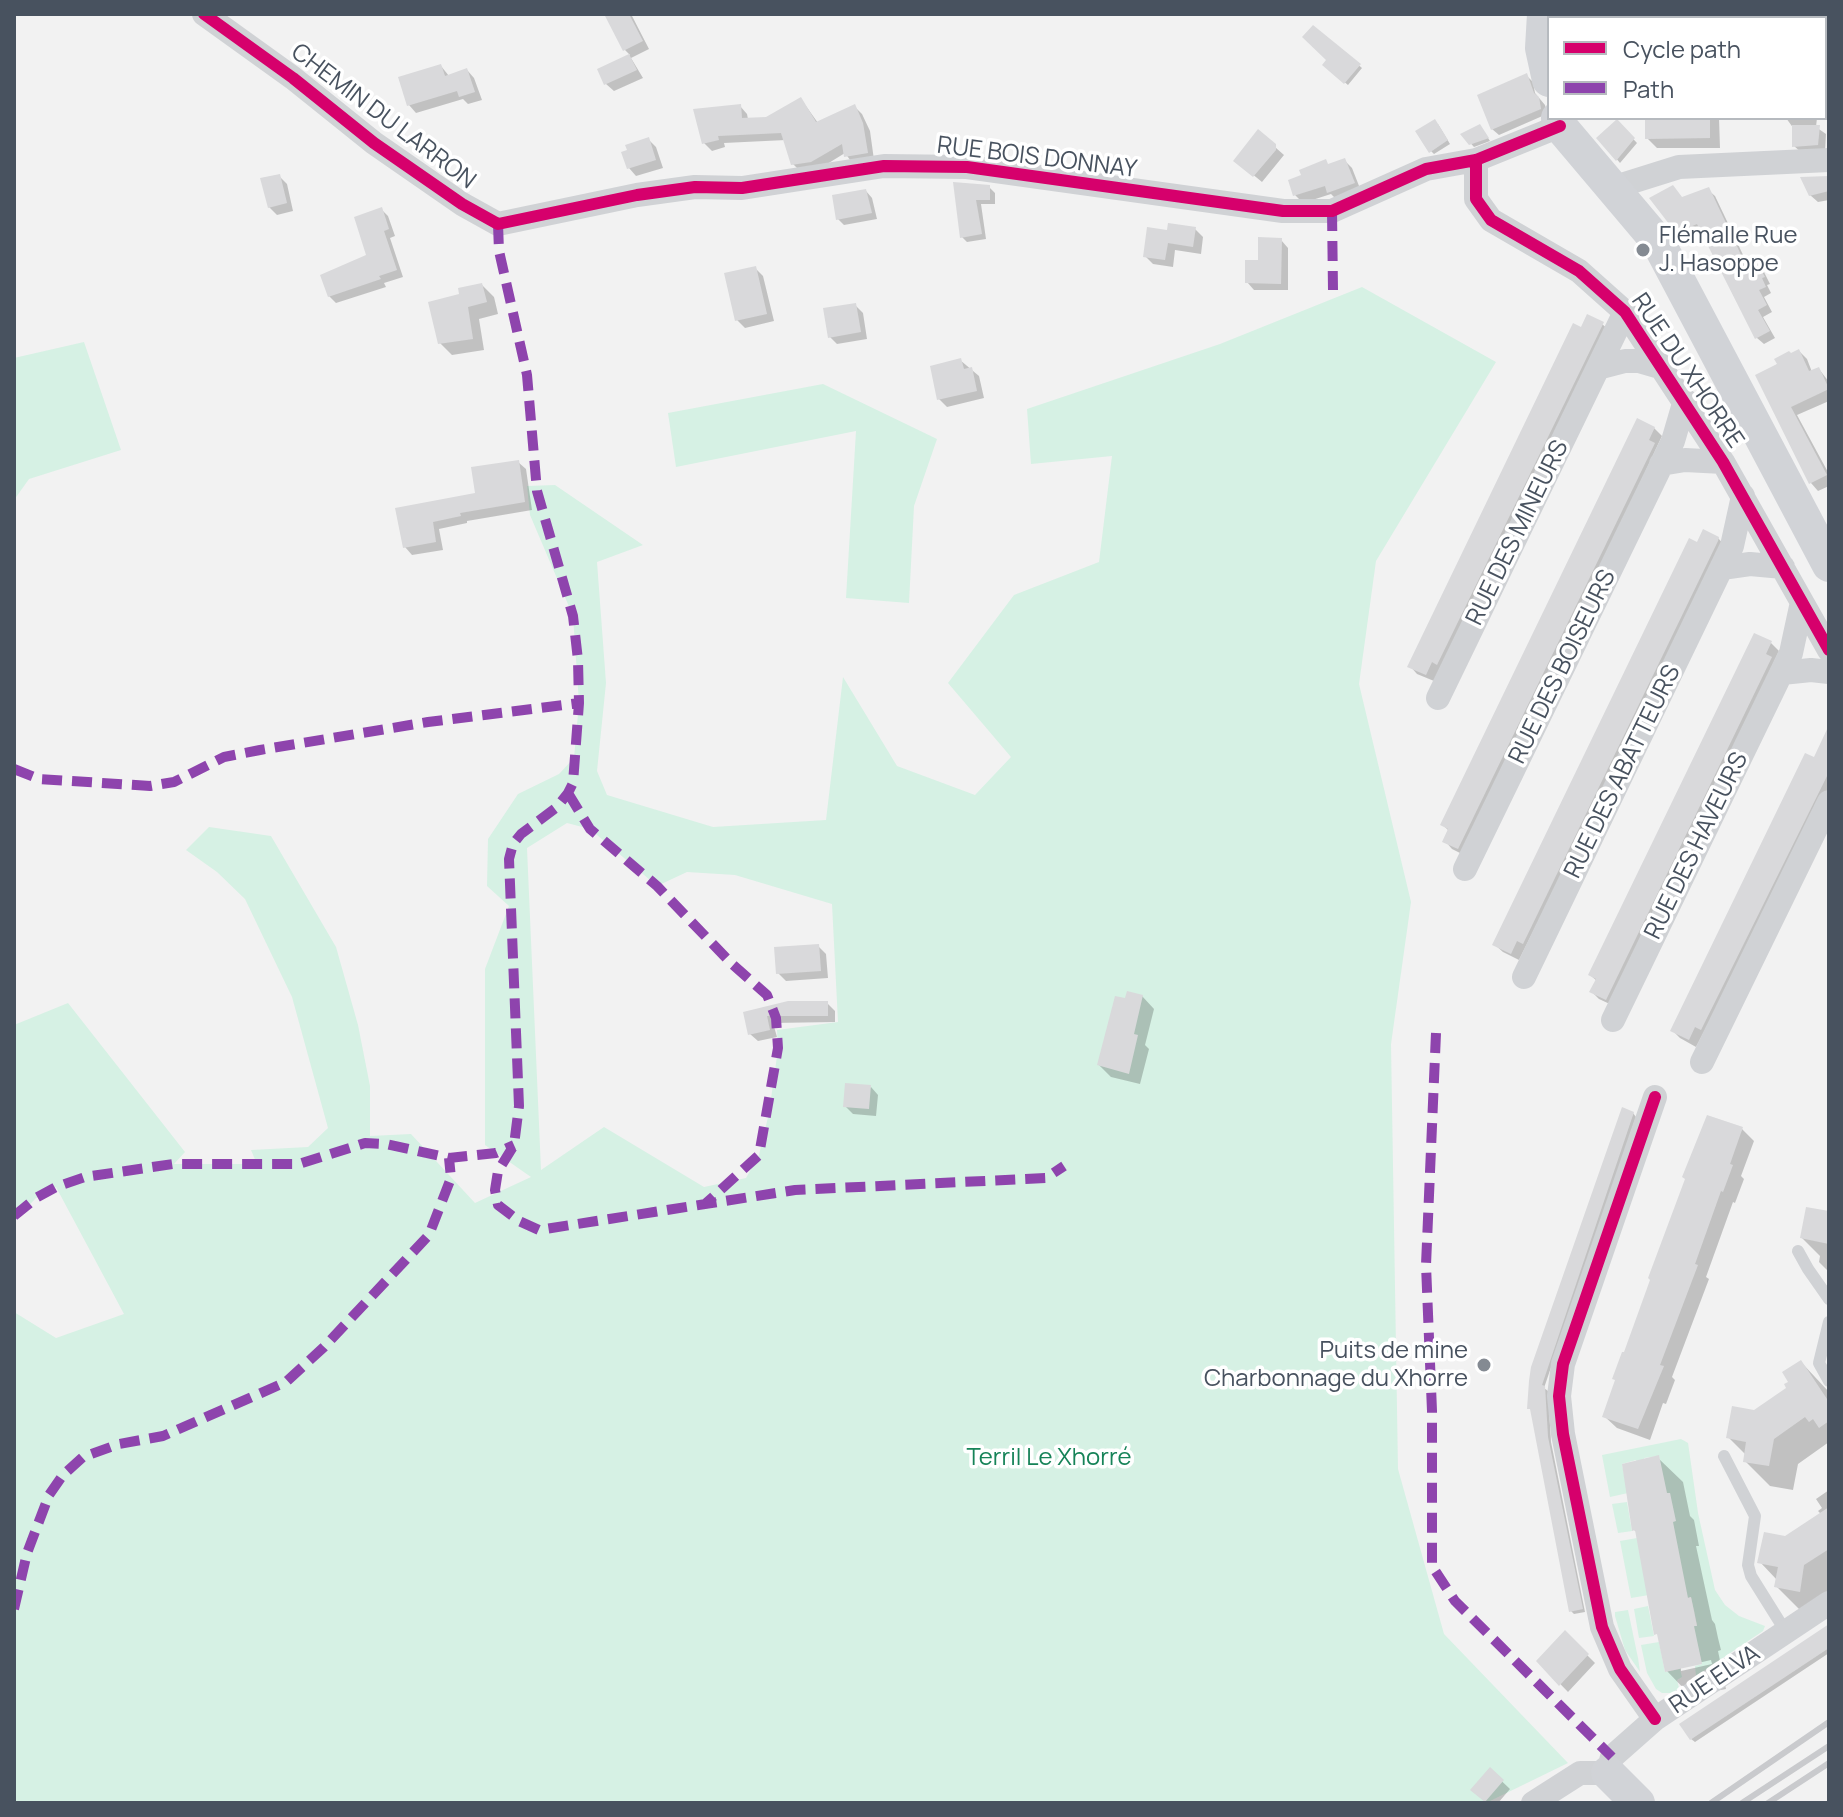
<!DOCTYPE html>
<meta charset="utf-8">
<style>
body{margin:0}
#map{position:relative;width:1843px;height:1817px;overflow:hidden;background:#f2f2f2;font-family:Manrope,sans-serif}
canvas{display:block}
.frame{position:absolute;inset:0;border:16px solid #48525f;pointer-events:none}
.legend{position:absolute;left:1547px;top:16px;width:280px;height:104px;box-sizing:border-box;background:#fff;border:2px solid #b6babf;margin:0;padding:10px 14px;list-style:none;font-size:24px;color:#48525f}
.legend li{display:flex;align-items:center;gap:16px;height:40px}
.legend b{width:40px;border:2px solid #b6babf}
</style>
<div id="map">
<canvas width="1843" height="1817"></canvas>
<div class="frame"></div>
<ul class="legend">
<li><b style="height:10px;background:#d6006c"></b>Cycle path</li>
<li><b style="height:10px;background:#8e44ad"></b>Path</li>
</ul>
</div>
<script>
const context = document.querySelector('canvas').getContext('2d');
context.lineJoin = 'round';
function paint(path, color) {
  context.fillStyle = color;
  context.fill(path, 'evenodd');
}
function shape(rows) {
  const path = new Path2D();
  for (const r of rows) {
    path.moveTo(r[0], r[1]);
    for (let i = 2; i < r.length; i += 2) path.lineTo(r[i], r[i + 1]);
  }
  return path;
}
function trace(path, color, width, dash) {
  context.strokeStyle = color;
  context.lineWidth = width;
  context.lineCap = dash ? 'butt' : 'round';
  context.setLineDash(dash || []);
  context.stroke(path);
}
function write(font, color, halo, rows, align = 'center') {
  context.font = font + ' Manrope,sans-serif';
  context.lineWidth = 7;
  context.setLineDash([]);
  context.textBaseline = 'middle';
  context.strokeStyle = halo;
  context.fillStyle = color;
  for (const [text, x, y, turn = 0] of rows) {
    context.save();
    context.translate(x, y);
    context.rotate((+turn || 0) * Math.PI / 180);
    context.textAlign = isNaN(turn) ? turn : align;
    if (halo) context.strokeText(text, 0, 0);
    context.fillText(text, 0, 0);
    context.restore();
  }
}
const green = shape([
 [1362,287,1496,362,1376,561,1359,684,1411,902,1391,1044,1398,1469,1444,1634,1568,1763,1486,1803,14,1803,14,1312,56,1338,124,1314,56,1187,36,1198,14,1221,14,1025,68,1003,185,1152,174,1164,257,1164,251,1150,308,1147,328,1128,292,997,245,899,217,872,186,850,209,827,271,836,336,947,358,1025,370,1086,370,1136,411,1134,475,1203,531,1177,485,1145,485,969,509,906,487,886,488,839,518,794,559,774,574,758,579,703,573,616,530,515,527,486,555,485,643,545,597,562,606,683,597,771,607,795,713,827,826,820,843,677,897,766,975,795,1011,757,948,683,1014,595,1099,562,1112,456,1031,464,1027,409,1220,344],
 [567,823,590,829,657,886,687,872,735,875,832,904,838,1022,777,1030,778,1049,769,1113,759,1155,746,1178,704,1187,604,1127,541,1170,527,848],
 [84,342,121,450,29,479,14,500,14,358],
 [823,384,937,439,914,506,909,603,846,598,856,431,676,467,668,413],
 [1681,1439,1688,1443,1698,1513,1715,1590,1725,1605,1739,1616,1765,1626,1763,1631,1696,1676,1695,1666,1702,1664,1693,1627,1697,1625,1691,1597,1686,1598,1673,1530,1670,1493,1665,1494,1659,1456,1644,1458,1644,1461,1637,1463,1636,1460,1622,1464,1628,1493,1610,1497,1602,1455],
 [1627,1502,1632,1531,1618,1533,1612,1504],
 [1637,1538,1649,1595,1631,1598,1620,1541],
 [1648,1606,1654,1636,1639,1638,1634,1609],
 [1628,1610,1638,1658,1640,1672,1625,1650,1615,1616,1615,1612],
 [1659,1642,1665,1672,1680,1669,1682,1677,1677,1680,1679,1688,1672,1693,1662,1693,1656,1689,1647,1673,1641,1645]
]);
const shadow = shape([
 [607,14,631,14,649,49,631,58,643,78,614,91,606,84,599,70,630,55,625,50],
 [1566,14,1586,14,1587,18,1566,18],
 [1779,14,1829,14,1829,17,1778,18],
 [1314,27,1362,68,1348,85,1324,65,1329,60],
 [441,66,449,76,467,70,474,78,482,100,468,104,463,99,416,113,409,105],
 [1825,70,1827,73,1828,97,1825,97],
 [1527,76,1533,82,1535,93,1545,105,1547,114,1499,135,1492,129],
 [801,99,818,123,855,107,862,114,870,131,874,160,853,164,845,153,819,169,801,172,793,164,786,140,724,143,725,147,712,151,704,143,740,106,747,114,748,119,767,119],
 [1647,118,1719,118,1720,148,1657,148,1647,138],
 [1786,118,1817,118,1816,127,1826,134,1825,152,1802,153,1794,146,1794,129],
 [1617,122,1637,143,1620,163,1599,138],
 [1438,124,1450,144,1434,154,1431,151],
 [1483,130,1490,141,1474,147,1463,135],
 [1258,132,1284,155,1262,182,1240,164],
 [649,140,656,147,663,168,636,176,629,168],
 [1344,160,1352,168,1361,191,1337,200,1331,194,1303,203,1295,195,1330,166],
 [279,176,287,184,293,211,277,215,269,207],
 [1829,178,1829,200,1818,202,1810,195],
 [955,184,989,187,995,193,995,204,981,204,986,239,967,242,962,237],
 [1673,187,1683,199,1708,190,1715,196,1745,259,1764,272,1770,284,1767,285,1771,293,1764,297,1772,312,1763,317,1775,338,1764,344,1757,338,1703,230,1684,239,1677,232],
 [866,191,872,198,877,219,844,225,838,219],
 [381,209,388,216,395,236,390,238,403,277,384,283,386,287,336,303,329,296,369,256],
 [1195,229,1203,237,1201,254,1175,250,1173,267,1153,264,1145,256,1169,233],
 [1281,240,1288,248,1288,290,1254,290,1247,282,1260,262],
 [755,268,763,276,774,321,745,328,737,320],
 [482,285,494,297,498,314,479,319,484,350,452,355,440,343,461,296],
 [855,305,863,313,867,339,837,344,830,337],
 [1602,324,1610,331,1434,681,1417,674,1410,666,1582,330],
 [1799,351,1807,359,1812,372,1819,369,1829,382,1829,401,1797,415,1829,474,1829,486,1818,491,1811,483,1758,376],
 [960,360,979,376,984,398,947,407,939,399],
 [1654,428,1662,436,1466,856,1452,849,1445,841,1449,831,1443,825],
 [518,462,526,469,532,510,467,521,467,523,439,529,443,550,412,555,405,547,398,509,477,495],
 [1718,538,1725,546,1519,960,1503,952,1495,945,1698,545],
 [1755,635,1771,643,1779,651,1614,1006,1599,999,1592,992,1597,981,1590,975],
 [1829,751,1829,794,1696,1047,1680,1038,1673,1031,1815,759],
 [818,946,826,954,828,978,786,981,778,973],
 [1142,996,1154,1009,1145,1045,1149,1049,1140,1084,1111,1077,1099,1065,1127,1000],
 [827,1003,835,1011,835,1022,773,1023,777,1037,758,1041,750,1034,745,1014],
 [871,1087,878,1095,876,1116,853,1114,845,1106],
 [1633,1113,1636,1117,1544,1388,1548,1391,1551,1442,1585,1612,1574,1614,1571,1611,1532,1410],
 [1742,1129,1754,1141,1741,1176,1744,1179,1735,1203,1733,1202,1706,1277,1709,1279,1672,1377,1675,1380,1666,1404,1663,1403,1650,1440,1617,1428,1604,1416],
 [1829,1212,1829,1272,1819,1262,1820,1256,1802,1238],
 [1801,1362,1829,1392,1829,1442,1798,1464,1793,1490,1770,1486,1745,1461,1746,1455,1728,1437,1755,1412,1789,1389],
 [1658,1458,1683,1482,1690,1516,1694,1520,1699,1546,1696,1546,1712,1620,1715,1624,1718,1638,1721,1650,1718,1651,1726,1689,1691,1696,1667,1671,1638,1533,1634,1530],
 [1711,1660,1712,1664,1681,1671,1681,1667],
 [1829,1490,1829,1590,1824,1615,1801,1611,1776,1586,1777,1580,1760,1562,1786,1538,1821,1514,1818,1511,1822,1508,1816,1499],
 [1829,1625,1829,1653,1695,1742,1691,1739],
 [1565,1633,1595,1663,1568,1692,1538,1661],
 [1490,1770,1510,1789,1498,1803,1487,1803,1473,1790]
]);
const building = shape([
 [604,14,629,14,643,41,623,51],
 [1313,25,1361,64,1344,84,1322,65,1326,60,1302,37],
 [629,54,637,70,604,85,597,69],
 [441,64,445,76,467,68,475,92,459,97,457,91,407,106,398,77],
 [1527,73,1534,93,1539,97,1541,109,1491,130,1477,95],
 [801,97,816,122,855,104,863,123,868,153,844,157,842,144,811,162,791,165,781,133,718,136,719,140,702,144,693,109,741,104,742,118,766,117],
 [1645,118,1710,118,1710,138,1645,139],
 [1435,119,1448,140,1429,153,1415,131],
 [1617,119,1635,138,1616,161,1596,138],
 [1480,124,1489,138,1469,145,1460,134],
 [1792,125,1820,125,1818,145,1792,147],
 [1258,129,1276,144,1276,150,1253,177,1233,161],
 [649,137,656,160,627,169,621,152,627,150,625,145],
 [1345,158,1355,183,1327,193,1325,186,1293,196,1288,180,1301,175,1299,170,1326,159,1328,164],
 [280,174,287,203,268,208,260,178],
 [1829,176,1829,191,1809,196,1800,177],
 [953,182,990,185,990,200,976,200,982,234,960,238],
 [1673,185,1682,197,1709,187,1742,257,1746,256,1751,266,1757,263,1765,277,1762,278,1766,287,1759,290,1767,305,1758,310,1770,331,1755,339,1697,224,1676,233,1649,198],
 [866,189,872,213,836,220,832,195],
 [382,207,389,229,384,231,397,270,379,276,381,279,328,297,320,275,366,255,354,217],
 [1168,223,1196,227,1193,247,1168,243,1165,260,1143,257,1147,227,1167,230],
 [1258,237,1282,238,1281,284,1245,283,1245,260,1258,260],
 [756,266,767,314,735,321,724,273],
 [482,283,487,302,468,307,473,339,438,344,428,302,459,294,458,288],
 [856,303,861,332,828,338,823,308],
 [1587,314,1604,322,1437,665,1432,662,1426,675,1407,667,1573,323,1581,327],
 [1799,349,1809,371,1819,367,1829,389,1791,407,1827,475,1809,484,1755,375,1777,364,1774,359,1789,351,1791,353],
 [961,358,964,369,972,367,977,391,937,400,930,366],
 [1637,418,1655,427,1649,440,1655,443,1458,849,1442,842,1448,829,1440,825],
 [519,460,525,502,460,513,461,516,433,522,436,542,403,548,395,508,475,493,471,467],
 [1703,529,1719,537,1718,541,1523,944,1517,941,1511,954,1492,945,1689,538,1697,542],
 [1754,633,1772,641,1766,654,1772,657,1606,1000,1589,992,1596,979,1588,975],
 [1829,725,1829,772,1701,1030,1695,1027,1689,1040,1670,1031,1805,753,1814,757],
 [819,944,821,971,776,974,774,947],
 [1127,991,1143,995,1134,1034,1138,1035,1129,1074,1097,1065,1115,996,1125,998],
 [788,1001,828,1001,828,1016,767,1016,770,1030,748,1035,743,1012],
 [845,1083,871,1085,869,1109,843,1107],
 [1622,1107,1634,1112,1542,1385,1545,1386,1548,1437,1583,1609,1569,1612,1530,1409,1527,1409,1529,1381,1531,1367],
 [1707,1115,1743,1127,1730,1164,1733,1165,1723,1192,1721,1191,1695,1264,1698,1265,1660,1365,1664,1366,1638,1429,1602,1417,1615,1380,1612,1379,1622,1352,1624,1352,1650,1280,1648,1278,1685,1179,1682,1177],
 [1806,1207,1829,1211,1829,1244,1800,1238],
 [1801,1360,1829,1402,1829,1421,1819,1428,1813,1419,1809,1422,1805,1417,1774,1439,1769,1466,1743,1462,1746,1442,1726,1438,1732,1406,1754,1410,1786,1388,1784,1384,1788,1382,1782,1372],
 [1659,1455,1667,1493,1670,1493,1676,1521,1673,1522,1688,1598,1691,1597,1694,1611,1697,1626,1694,1626,1702,1664,1665,1672,1657,1634,1654,1635,1635,1530,1632,1531,1622,1464],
 [1829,1507,1829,1549,1804,1565,1800,1592,1774,1587,1778,1567,1757,1563,1764,1532,1785,1536],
 [1829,1624,1829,1648,1690,1740,1679,1724],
 [1565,1630,1589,1654,1559,1686,1536,1661],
 [1490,1767,1504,1780,1485,1802,1470,1790]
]);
const lane = shape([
 [1798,1251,1808,1269,1829,1299],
 [1829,1322,1819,1363,1829,1381],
 [1724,1456,1755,1516,1748,1565,1751,1576,1786,1632]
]);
const street = shape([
 [204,14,293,78,374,143,462,204,498,224,637,195,695,187,742,188,884,166,967,167,1283,211,1332,211,1426,169,1476,160,1560,126],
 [1476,160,1476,199,1491,220,1579,271,1625,312,1723,462,1829,650],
 [1612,188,1679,167,1829,160],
 [1598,368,1625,361,1639,361,1663,368],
 [1661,464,1685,460,1723,462],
 [1722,568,1750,564,1783,567],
 [1782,673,1811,670,1829,672],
 [1438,698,1625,312],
 [1465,869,1673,441,1685,400],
 [1524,977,1732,546,1743,496],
 [1613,1020,1791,653,1802,602],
 [1702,1062,1829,802],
 [1655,1719,1620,1669,1602,1627,1563,1434,1559,1396,1563,1364,1655,1097],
 [1533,1803,1580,1773,1608,1773,1612,1757,1655,1719,1829,1603]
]);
const secondary = shape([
 [1544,14,1542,48,1549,80],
 [1558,118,1560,126,1658,242,1829,565],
 [1608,1773,1638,1803]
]);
const rail = shape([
 [1711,1803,1829,1722],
 [1742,1803,1829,1746],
 [1768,1803,1829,1763]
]);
const quiet = shape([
 [1332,211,1333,290],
 [498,224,499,251,527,375,537,491,573,616,578,660,579,703,573,783,568,793,557,807,521,834,513,844,509,859,519,1106,514,1145,498,1171,495,1190,498,1205,519,1221,539,1230,795,1190,1046,1178,1064,1166],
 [14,769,39,779,150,786,174,782,224,757,260,750,428,722,579,703],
 [568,793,590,829,657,886,732,964,767,995,776,1018,778,1048,759,1155,704,1205],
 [1436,1033,1426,1265,1432,1411,1432,1566,1455,1601,1612,1757],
 [14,1216,36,1198,56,1187,85,1177,173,1164,299,1164,365,1143,386,1144,449,1158,496,1153,514,1145],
 [14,1609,27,1553,49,1495,63,1475,83,1457,119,1444,163,1436,286,1382,324,1347,429,1235,451,1178,449,1158]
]);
const cycleway = shape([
 [204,14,293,78,374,143,462,204,498,224,637,195,695,187,742,188,884,166,967,167,1283,211,1332,211,1426,169,1476,160,1560,126],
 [1476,160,1476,199,1491,220,1579,271,1625,312,1723,462,1829,650],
 [1655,1719,1620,1669,1602,1627,1563,1434,1559,1396,1563,1364,1655,1097]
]);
const markers = [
 [1643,250,8,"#848a92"],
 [1484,1365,8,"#848a92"]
];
const streetNames = [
 ["CHEMIN DU LARRON",383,117,37],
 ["RUE BOIS DONNAY",1037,158,7],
 ["RUE DU XHORRE",1687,371,56],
 ["RUE DES MINEURS",1518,533,-64],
 ["RUE DES BOISEURS",1563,667,-64],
 ["RUE DES ABATTEURS",1623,772,-64],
 ["RUE DES HAVEURS",1697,846,-64],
 ["RUE ELVA",1715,1680,-34]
];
const poiNames = [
 ["Flémalle Rue",1659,236],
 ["J. Hasoppe",1659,264],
 ["Puits de mine",1468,1351,"right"],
 ["Charbonnage du Xhorre",1468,1379,"right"]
];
const parkNames = [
 ["Terril Le Xhorré",1049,1458]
];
paint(green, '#d6f1e4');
paint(shadow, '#0003');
paint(building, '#d9d9db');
trace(lane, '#d0d2d5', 12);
trace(street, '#d0d2d5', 24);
trace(secondary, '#d1d3d7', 34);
trace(rail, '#c9cacd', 6);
trace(quiet, '#8e44ad', 10, [20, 10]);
trace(cycleway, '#d6006c', 12);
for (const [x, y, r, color] of markers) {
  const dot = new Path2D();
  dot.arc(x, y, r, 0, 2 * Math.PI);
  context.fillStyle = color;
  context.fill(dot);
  trace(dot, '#fff', 3);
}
write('24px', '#48525f', '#fff', streetNames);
write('24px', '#48525f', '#fff', poiNames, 'left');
write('24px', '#168358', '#fff', parkNames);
</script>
